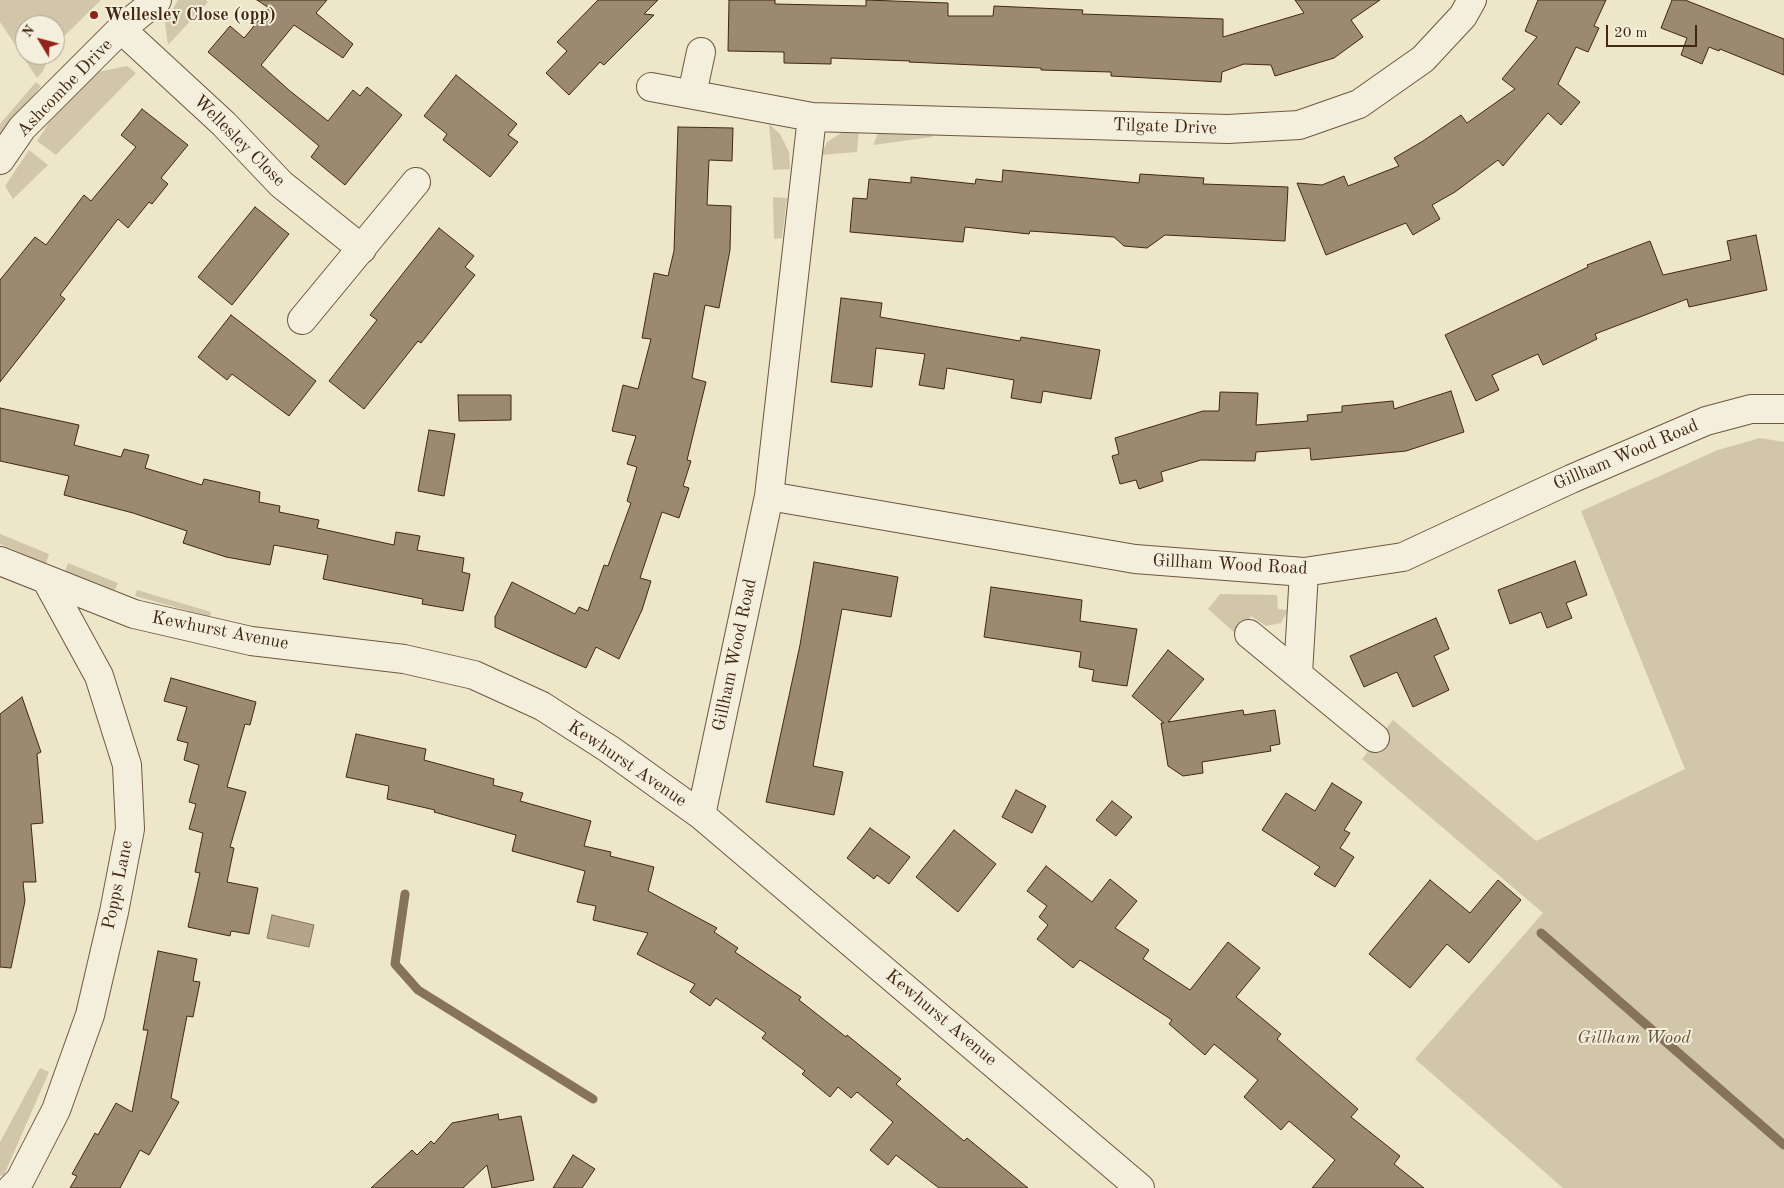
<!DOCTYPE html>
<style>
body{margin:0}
#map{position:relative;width:1784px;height:1188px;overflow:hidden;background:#eee6c9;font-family:"Old Standard TT",serif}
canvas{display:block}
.north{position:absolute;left:15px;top:15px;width:50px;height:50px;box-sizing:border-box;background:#f4efdc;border:1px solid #ad9f8b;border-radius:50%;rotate:307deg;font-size:14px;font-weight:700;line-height:20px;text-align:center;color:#422711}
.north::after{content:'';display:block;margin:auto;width:18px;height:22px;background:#8f2418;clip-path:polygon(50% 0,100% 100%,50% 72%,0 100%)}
.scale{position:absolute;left:1606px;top:25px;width:91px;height:22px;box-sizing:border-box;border:2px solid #422711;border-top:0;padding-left:6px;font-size:15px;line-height:18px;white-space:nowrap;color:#422711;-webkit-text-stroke:4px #f4efdc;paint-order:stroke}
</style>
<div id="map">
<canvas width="1784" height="1188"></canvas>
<div class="north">N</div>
<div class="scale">20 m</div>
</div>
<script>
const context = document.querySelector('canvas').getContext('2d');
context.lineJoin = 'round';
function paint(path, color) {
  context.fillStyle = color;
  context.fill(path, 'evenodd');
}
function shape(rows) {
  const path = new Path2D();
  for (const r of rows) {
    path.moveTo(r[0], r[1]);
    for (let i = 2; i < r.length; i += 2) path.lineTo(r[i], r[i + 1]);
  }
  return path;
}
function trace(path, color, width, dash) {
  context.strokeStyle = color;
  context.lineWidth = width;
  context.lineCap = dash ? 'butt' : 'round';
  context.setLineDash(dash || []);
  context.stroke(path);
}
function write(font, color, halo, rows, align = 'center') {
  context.font = font + ' "Old Standard TT",serif';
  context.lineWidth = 4;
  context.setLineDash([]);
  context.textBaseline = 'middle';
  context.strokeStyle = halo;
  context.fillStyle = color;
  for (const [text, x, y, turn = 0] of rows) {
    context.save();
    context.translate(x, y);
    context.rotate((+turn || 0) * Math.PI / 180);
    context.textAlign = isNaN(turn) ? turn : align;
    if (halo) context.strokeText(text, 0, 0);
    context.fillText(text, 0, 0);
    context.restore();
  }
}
const green = shape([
 [0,0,101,0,55,45,55,25,25,25,25,55,50,55,43,71,37,78,0,22],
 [178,0,206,0,208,2,168,45,165,23],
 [127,66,136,73,56,155,37,141,50,121,98,72],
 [36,82,41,86,0,135,0,124],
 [769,124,780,134,789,152,790,169,773,170],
 [859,129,857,152,821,155,827,142,843,132],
 [880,129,932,131,932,137,873,145],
 [29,150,48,165,13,199,5,186],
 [773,197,787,198,782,238,774,239],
 [1760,438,1784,442,1784,1188,1563,1188,1415,1059,1543,913,1362,759,1393,720,1536,841,1685,769,1581,511,1718,450],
 [0,534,49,554,46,564,0,544],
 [68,563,118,583,115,590,65,571],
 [137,590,211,612,210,617,135,596],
 [1220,594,1277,595,1278,609,1288,610,1281,623,1266,626,1251,616,1237,635,1208,609],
 [40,1068,49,1072,4,1175,0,1176,0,1142]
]);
const water = shape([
 [272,915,314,925,309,947,267,938,272,915]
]);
const stream = shape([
 [405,894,395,964,418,990,593,1099],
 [1541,933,1784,1145]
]);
const building = shape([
 [257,0,327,0,316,13,353,44,343,58,294,25,261,65,290,91,328,121,353,90,360,96,367,87,402,115,345,185,311,157,319,146,208,52,230,26,244,38,269,8,257,0],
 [598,0,658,0,644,14,654,15,604,65,600,62,569,95,546,73,567,51,557,42,598,0],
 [729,0,775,0,775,4,866,6,866,0,948,3,948,16,993,16,994,6,1083,10,1082,14,1223,19,1223,37,1304,13,1295,0,1380,0,1351,20,1363,37,1334,58,1275,76,1271,65,1244,64,1222,72,1221,82,1111,76,1111,72,1041,70,1041,68,909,62,910,61,831,58,831,64,784,63,784,52,728,51,729,0],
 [1538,0,1606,0,1594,26,1599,28,1588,52,1576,47,1558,84,1580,102,1561,125,1548,113,1503,166,1498,160,1455,192,1432,205,1440,219,1413,235,1406,223,1326,255,1297,183,1322,185,1344,176,1348,186,1399,166,1394,158,1423,141,1461,115,1467,123,1515,89,1502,79,1537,37,1525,31,1538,0],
 [1672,0,1685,0,1784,39,1784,75,1720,49,1719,51,1709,47,1702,64,1681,55,1687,38,1661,28,1672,0],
 [456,75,517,124,508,135,518,142,490,177,443,140,447,134,424,116,456,75],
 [142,109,188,145,161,178,168,184,152,204,149,202,128,228,118,219,60,295,65,299,0,382,0,280,35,237,46,245,84,195,91,201,136,147,121,135,142,109],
 [678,127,733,128,732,161,709,160,707,205,731,206,730,250,719,308,705,305,692,378,706,382,687,460,691,461,683,486,689,488,679,518,662,512,640,578,651,581,642,610,619,659,596,647,586,668,495,627,495,617,512,582,575,614,579,607,588,611,604,565,608,566,631,503,627,501,637,467,627,464,636,436,612,431,623,385,638,389,651,339,642,338,654,273,668,276,674,251,678,127],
 [1003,170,1139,183,1140,174,1204,178,1203,184,1288,187,1285,241,1165,235,1147,248,1124,246,1114,237,1030,231,1029,234,965,227,963,242,850,232,853,198,867,199,869,179,911,183,911,177,975,184,976,179,1002,182,1003,170],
 [255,207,289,234,232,305,198,277,255,207],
 [439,228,474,256,465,267,475,275,421,343,418,341,364,409,329,381,377,320,370,315,439,228],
 [1756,235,1767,290,1689,307,1687,299,1595,334,1597,339,1543,365,1538,354,1492,375,1499,390,1476,401,1445,335,1588,267,1587,265,1650,241,1663,275,1731,260,1727,241,1756,235],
 [841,298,882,303,880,317,1020,341,1021,337,1100,350,1091,399,1043,391,1041,403,1011,398,1014,380,947,368,944,389,919,385,925,354,876,348,872,387,831,382,841,298],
 [231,315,316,381,289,416,232,374,227,380,198,357,231,315],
 [1451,391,1464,432,1406,451,1311,460,1310,448,1256,452,1255,461,1201,460,1161,472,1163,481,1139,489,1136,480,1120,484,1112,456,1119,454,1115,438,1203,411,1219,411,1220,392,1258,393,1256,425,1308,421,1307,415,1342,412,1342,406,1393,401,1394,409,1451,391],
 [458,395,511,395,511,420,459,421,458,395],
 [0,408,79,425,74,445,121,457,124,449,149,455,145,468,202,485,204,479,260,492,259,502,280,506,279,512,319,520,317,528,394,545,396,532,420,536,417,550,464,558,462,572,470,574,463,611,422,604,423,599,323,579,328,555,274,545,270,565,226,557,183,543,187,531,133,513,64,495,69,476,0,461,0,408],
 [429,430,455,434,444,496,418,491,429,430],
 [1575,561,1587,595,1566,603,1572,618,1547,628,1541,612,1510,624,1498,590,1575,561],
 [814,562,898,577,891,617,842,609,813,766,843,772,834,815,766,802,800,645,814,562],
 [991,587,1082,600,1080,621,1137,629,1127,686,1092,681,1094,670,1079,667,1081,652,984,637,991,587],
 [1436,618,1449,649,1434,656,1449,690,1413,707,1397,672,1364,687,1350,656,1436,618],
 [1168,650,1204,679,1168,722,1243,710,1244,715,1275,710,1280,744,1270,746,1271,751,1202,762,1203,773,1183,776,1168,766,1161,723,1164,723,1132,696,1168,650],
 [171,678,256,702,250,725,245,724,227,787,246,792,230,847,234,848,227,882,258,888,249,934,231,931,230,936,188,927,200,873,195,872,203,833,189,829,196,804,189,802,199,765,184,760,188,743,177,740,187,707,164,701,171,678],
 [22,697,41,752,37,754,43,823,31,824,36,882,23,882,25,901,11,968,0,967,0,714,22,697],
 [356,734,426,749,424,760,494,779,493,785,523,793,520,801,591,821,584,846,611,852,610,856,654,867,648,891,717,928,714,932,738,948,735,952,801,997,799,1000,846,1037,847,1035,901,1079,896,1084,964,1141,967,1138,1028,1188,939,1188,896,1155,888,1165,870,1150,893,1122,857,1092,851,1098,838,1087,830,1097,802,1074,805,1071,762,1038,766,1033,716,998,710,1006,690,992,695,984,637,954,648,933,593,920,596,906,577,902,585,871,512,851,516,835,434,812,435,810,387,799,389,786,346,777,356,734],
 [1332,783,1362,802,1344,830,1350,833,1340,848,1354,857,1335,887,1314,874,1320,867,1262,830,1286,793,1315,811,1332,783],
 [1016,790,1046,806,1032,833,1002,817,1016,790],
 [1112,801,1132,817,1116,836,1096,820,1112,801],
 [870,828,910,857,889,884,877,875,874,879,847,858,870,828],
 [954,830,996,864,958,912,916,877,954,830],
 [1046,866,1092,902,1110,879,1137,901,1115,928,1149,950,1143,959,1190,990,1228,942,1260,968,1236,997,1281,1034,1277,1039,1358,1109,1351,1117,1400,1156,1394,1164,1424,1188,1312,1188,1335,1160,1289,1121,1281,1130,1244,1097,1258,1080,1214,1044,1205,1055,1169,1024,1172,1020,1080,960,1073,968,1037,939,1048,925,1039,917,1047,906,1027,891,1046,866],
 [1430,880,1470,913,1498,880,1521,900,1469,963,1447,944,1410,988,1369,954,1430,880],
 [158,951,197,959,193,981,200,982,193,1017,187,1016,171,1098,179,1102,149,1155,140,1150,120,1188,70,1188,77,1176,72,1174,95,1133,98,1135,116,1103,132,1112,148,1030,143,1030,158,951],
 [498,1114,499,1120,521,1116,534,1180,492,1188,487,1165,463,1188,371,1188,412,1150,417,1155,431,1141,434,1144,452,1123,498,1114],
 [573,1155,595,1169,582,1188,553,1188,573,1155]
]);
const street = shape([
 [121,29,224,124,281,184,362,249],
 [651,87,812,117,1228,129,1299,125,1359,104,1423,59,1463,16,1472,0],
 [692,94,701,52],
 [0,160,22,128,121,29,157,0],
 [302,320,416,182],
 [769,496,1135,559,1304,572,1403,557,1571,479,1706,421,1751,409,1784,409],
 [0,561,134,614,251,641,404,659,474,675,542,706,609,749,701,815,1140,1188],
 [1249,634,1375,738],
 [1298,674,1304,572],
 [701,815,769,496,812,117],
 [12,1188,20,1180,56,1110,90,1015,114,912,130,829,127,765,99,676,47,581]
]);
const markers = [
 [94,15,5,"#8f2418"]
];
const poiNames = [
 ["Wellesley Close (opp)",104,15]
];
const streetNames = [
 ["Ashcombe Drive",65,88,-46],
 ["Tilgate Drive",1165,127,2],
 ["Wellesley Close",239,141,45],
 ["Gillham Wood Road",1626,455,-23],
 ["Gillham Wood Road",1230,565,3],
 ["Kewhurst Avenue",220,631,11],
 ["Gillham Wood Road",735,655,-78],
 ["Kewhurst Avenue",627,764,34],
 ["Popps Lane",118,885,-78],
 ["Kewhurst Avenue",941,1018,40]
];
const parkNames = [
 ["Gillham Wood",1634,1038]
];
paint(green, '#d1c6aa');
paint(water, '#b4a58a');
trace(water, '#86735a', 1);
trace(stream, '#86735a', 9);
paint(building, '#9b8a71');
trace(building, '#422711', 1);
trace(street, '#6d573f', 30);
trace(street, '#f4efdc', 28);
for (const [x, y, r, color] of markers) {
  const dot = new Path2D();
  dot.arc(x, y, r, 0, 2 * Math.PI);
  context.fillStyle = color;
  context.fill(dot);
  trace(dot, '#f4efdc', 2);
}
write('bold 18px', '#422711', '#f4efdc', poiNames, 'left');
write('18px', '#422711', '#f4efdc', streetNames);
write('italic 18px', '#664f37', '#f4efdc', parkNames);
</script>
